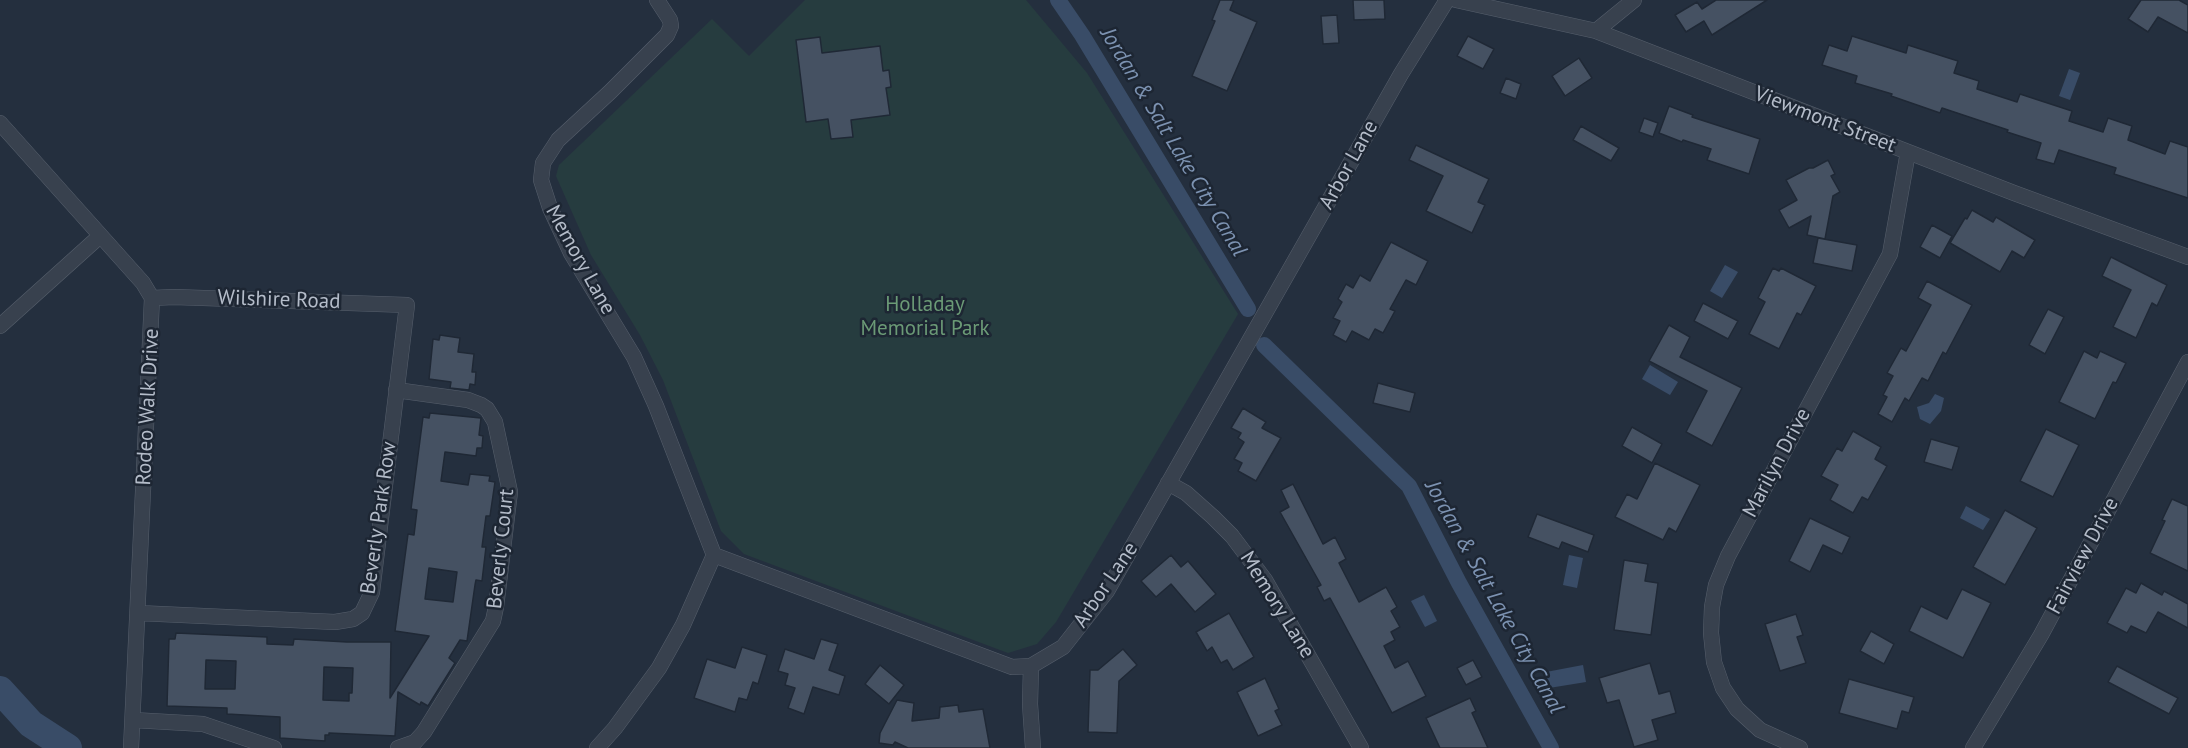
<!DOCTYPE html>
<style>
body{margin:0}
canvas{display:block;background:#242f3e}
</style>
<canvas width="2188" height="748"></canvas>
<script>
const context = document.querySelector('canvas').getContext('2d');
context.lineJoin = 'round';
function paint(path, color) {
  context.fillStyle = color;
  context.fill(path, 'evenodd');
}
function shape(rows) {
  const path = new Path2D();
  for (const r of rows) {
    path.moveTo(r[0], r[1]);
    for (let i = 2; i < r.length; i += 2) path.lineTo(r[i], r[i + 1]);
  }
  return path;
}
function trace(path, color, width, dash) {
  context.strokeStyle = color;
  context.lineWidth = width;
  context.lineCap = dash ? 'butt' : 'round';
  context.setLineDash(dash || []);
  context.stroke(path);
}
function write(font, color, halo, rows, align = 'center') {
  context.font = font + ' "PT Sans",sans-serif';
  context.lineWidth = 5;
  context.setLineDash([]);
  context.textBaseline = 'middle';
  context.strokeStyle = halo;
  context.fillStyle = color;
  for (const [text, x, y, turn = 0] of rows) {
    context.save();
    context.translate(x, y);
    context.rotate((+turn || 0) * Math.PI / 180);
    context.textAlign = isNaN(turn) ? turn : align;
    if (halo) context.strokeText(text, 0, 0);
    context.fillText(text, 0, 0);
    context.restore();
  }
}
const green = shape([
 [805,0,1026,0,1087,73,1238,314,1056,622,1037,644,1008,653,744,554,721,531,663,380,640,335,591,255,556,176,559,165,712,19,749,56]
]);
const water = shape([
 [2069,69,2080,73,2070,100,2059,96],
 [1725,265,1738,272,1722,298,1710,291],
 [1650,365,1678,382,1670,395,1642,379],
 [1935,394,1944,398,1941,411,1930,424,1920,419,1917,407,1929,403],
 [1966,506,1990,519,1983,530,1960,518],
 [1569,555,1583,558,1577,588,1563,585],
 [1424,595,1437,621,1425,627,1411,601],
 [1583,665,1586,682,1549,688,1546,672]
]);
const canal = shape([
 [1058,0,1082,35,1248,309],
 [1264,345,1409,486,1459,583,1551,748]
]);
const river = shape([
 [0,690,31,724,68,748]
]);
const building = shape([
 [1220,0,1234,0,1230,10,1257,22,1227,91,1192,76,1215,21,1212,20,1220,0],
 [1353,0,1384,0,1385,19,1354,20,1353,0],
 [1716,0,1767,0,1712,35,1704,21,1686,32,1675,15,1697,2,1702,9,1716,0],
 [2141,0,2179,0,2188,5,2188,33,2158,17,2148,32,2128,19,2141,0],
 [1337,15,1339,43,1323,44,1321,16,1337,15],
 [1468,36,1494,49,1483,69,1457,56,1468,36],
 [1852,36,1906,53,1908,45,1958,61,1954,73,1979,81,1977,89,2017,102,2020,94,2072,111,2069,121,2103,132,2108,118,2132,126,2128,140,2165,154,2170,141,2188,147,2188,198,2114,174,2116,168,2059,150,2054,164,2036,159,2041,143,2007,132,2008,130,1942,108,1940,113,1891,96,1892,94,1855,83,1857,76,1822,65,1829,45,1847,51,1852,36],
 [820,37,822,53,880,46,883,71,889,70,891,87,886,88,890,115,851,120,853,137,831,139,828,119,806,122,796,40,820,37],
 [1579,58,1592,78,1565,96,1552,76,1579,58],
 [1506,78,1521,84,1516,99,1500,93,1506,78],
 [1669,106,1693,115,1692,117,1760,139,1749,174,1707,160,1711,149,1683,140,1682,142,1659,133,1669,106],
 [1644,118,1658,123,1653,137,1639,132,1644,118],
 [1581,126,1619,148,1611,161,1573,140,1581,126],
 [1416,145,1489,179,1478,202,1485,205,1472,233,1426,211,1443,176,1409,160,1416,145],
 [1828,160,1835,174,1831,176,1840,192,1833,196,1825,239,1807,235,1811,216,1789,228,1779,210,1797,200,1786,180,1809,168,1813,168,1828,160],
 [1972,210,1993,222,1996,217,2035,240,2024,258,2012,251,2000,272,1950,243,1965,218,1967,219,1972,210],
 [1932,225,1952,236,1940,258,1920,247,1932,225],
 [1818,238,1857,245,1852,271,1813,263,1818,238],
 [1391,242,1428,261,1416,285,1406,280,1390,309,1395,311,1383,333,1375,329,1369,340,1352,331,1346,342,1333,335,1340,321,1333,318,1342,302,1338,299,1346,284,1353,288,1360,275,1370,281,1391,242],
 [2111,257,2167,285,2157,306,2152,303,2136,338,2113,327,2131,290,2102,276,2111,257],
 [1773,268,1779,271,1781,268,1816,286,1801,315,1797,313,1779,349,1749,334,1765,302,1758,298,1773,268],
 [1927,281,1972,305,1946,354,1943,352,1928,381,1922,378,1909,401,1905,398,1892,422,1878,414,1887,397,1883,395,1893,376,1887,373,1901,348,1906,351,1931,305,1918,298,1927,281],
 [1703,303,1738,321,1728,339,1694,321,1703,303],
 [2048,309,2064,317,2045,354,2029,345,2048,309],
 [1669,325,1690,337,1680,357,1742,388,1712,446,1686,432,1707,391,1649,361,1669,325],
 [440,335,460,338,458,352,474,354,472,372,476,372,475,385,470,384,469,390,450,388,451,382,429,379,433,339,439,340,440,335],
 [2084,351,2097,358,2100,351,2126,363,2116,383,2113,382,2095,419,2059,402,2084,351],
 [1378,383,1415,393,1410,412,1373,403,1378,383],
 [1243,408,1266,422,1262,428,1281,438,1256,481,1238,471,1242,463,1234,459,1244,442,1238,438,1241,433,1231,428,1243,408],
 [430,413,481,418,479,435,483,436,482,448,477,448,476,456,445,452,441,481,468,485,470,474,490,476,489,481,495,482,490,516,486,516,482,547,486,547,482,581,476,580,475,585,467,641,460,640,449,658,455,663,428,706,421,702,420,705,398,692,395,736,329,733,329,735,325,735,325,741,280,738,280,717,227,714,227,708,167,706,169,639,175,639,176,633,267,637,267,644,293,645,294,639,347,642,391,642,390,698,429,636,395,631,408,534,414,535,417,510,411,509,423,417,429,418,430,413],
 [429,568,457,572,453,602,425,599,429,568],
 [206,660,236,661,235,689,205,689,206,660],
 [324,667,353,668,352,693,349,693,349,701,323,700,324,667],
 [1632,427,1662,444,1652,463,1622,446,1632,427],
 [2046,429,2079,445,2053,497,2020,481,2046,429],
 [1853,431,1881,447,1875,459,1887,466,1868,500,1862,497,1853,513,1830,500,1838,485,1821,476,1837,448,1842,451,1853,431],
 [1931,439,1959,447,1952,470,1924,462,1931,439],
 [1655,463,1700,485,1676,532,1669,528,1663,540,1615,517,1627,494,1637,499,1655,463],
 [1293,484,1323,544,1335,537,1346,559,1339,563,1359,602,1386,587,1397,607,1391,611,1400,627,1391,632,1395,640,1384,646,1395,668,1408,661,1426,696,1392,713,1330,598,1324,601,1317,587,1321,585,1280,512,1289,507,1281,490,1293,484],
 [2172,499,2188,506,2188,571,2150,553,2165,521,2162,520,2172,499],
 [2005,510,2037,528,2005,585,1973,567,2005,510],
 [1537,514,1594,535,1588,552,1562,542,1559,549,1528,537,1537,514],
 [1810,518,1850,537,1842,554,1823,545,1810,572,1789,561,1810,518],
 [1171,555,1181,567,1188,561,1216,594,1195,612,1171,584,1156,597,1141,581,1171,555],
 [1624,560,1648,564,1645,581,1658,583,1651,635,1614,630,1624,560],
 [2141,583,2162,595,2164,591,2188,604,2188,628,2158,612,2146,633,2131,626,2127,633,2107,623,2126,588,2136,593,2141,583],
 [1962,589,1991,603,1963,658,1909,631,1921,606,1947,619,1962,589],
 [1229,613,1254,657,1233,670,1227,660,1221,663,1212,647,1207,651,1196,632,1229,613],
 [1796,614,1803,635,1797,637,1806,663,1780,671,1765,624,1796,614],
 [1871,631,1894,644,1884,664,1860,651,1871,631],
 [821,639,838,644,829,670,845,676,839,695,813,687,804,714,788,708,795,688,785,685,788,674,778,671,785,649,814,659,821,639],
 [742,647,767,655,758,684,753,682,747,700,739,698,735,712,694,698,707,659,735,668,742,647],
 [1123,649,1137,665,1119,681,1117,733,1088,732,1090,670,1098,670,1123,649],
 [1473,660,1482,677,1466,685,1457,668,1473,660],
 [1650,663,1659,694,1670,691,1676,713,1652,720,1658,740,1634,747,1619,700,1607,703,1599,678,1650,663],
 [880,665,904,685,889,704,865,684,880,665],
 [2117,666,2178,698,2169,714,2108,682,2117,666],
 [1265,678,1279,709,1275,711,1282,725,1258,736,1237,692,1265,678],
 [1849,679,1914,697,1909,713,1902,711,1897,729,1839,713,1849,679],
 [1470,698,1476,711,1472,713,1488,748,1440,748,1426,718,1470,698],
 [897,700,914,703,912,721,939,718,940,707,958,705,959,712,983,709,990,748,908,748,895,742,893,745,879,743,880,733,897,700]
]);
const street = shape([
 [657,0,670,20,671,26,667,35,610,92,558,140,543,163,541,180,550,208,571,253,634,357,656,406,714,555],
 [1456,0,1596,31,2014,193,2188,257],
 [1596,31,1634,0],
 [0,123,143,283,152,298,131,748],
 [0,326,100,236],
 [396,390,468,400,481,405,487,409,495,422,510,492,496,607,493,621,424,732,415,742,398,748],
 [1168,483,1186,493,1213,517,1232,536,1265,580,1361,748],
 [138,613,335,622,353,619,362,613,372,592,407,305,174,297,152,298],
 [1031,666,1030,704,1033,748],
 [133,720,203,724,274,748],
 [597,748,615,728,659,668,683,625,714,555,1012,667,1031,666,1063,647,1107,591,1401,74,1447,0],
 [1800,748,1760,730,1737,709,1723,688,1714,662,1711,633,1712,607,1716,585,1728,556,1890,254,1908,152],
 [1973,748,2041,635,2188,362]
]);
const streetNames = [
 ["Viewmont Street",1825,120,21],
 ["Arbor Lane",1349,165,-61],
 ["Memory Lane",580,260,61],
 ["Wilshire Road",279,300,2],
 ["Rodeo Walk Drive",148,407,-87],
 ["Marilyn Drive",1777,463,-62],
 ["Beverly Park Row",379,518,-82],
 ["Beverly Court",501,549,-84],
 ["Fairview Drive",2083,556,-62],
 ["Arbor Lane",1106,585,-56],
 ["Memory Lane",1277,605,58]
];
const parkNames = [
 ["Holladay",925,305],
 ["Memorial Park",925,329]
];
const waterNames = [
 ["Jordan & Salt Lake City Canal",1173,142,59],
 ["Jordan & Salt Lake City Canal",1494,597,61]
];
paint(green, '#263c3f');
paint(water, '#394c67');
trace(canal, '#394c67', 16);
trace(river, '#394c67', 28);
paint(building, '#455162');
trace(building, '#1f2835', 1.5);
trace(street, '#565f6c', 16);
trace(street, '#38414e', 15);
write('21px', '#b4bcc9', '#1d2633', streetNames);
write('21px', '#6b9a76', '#1d2633', parkNames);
write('italic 22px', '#7c92b1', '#1d2633', waterNames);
</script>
